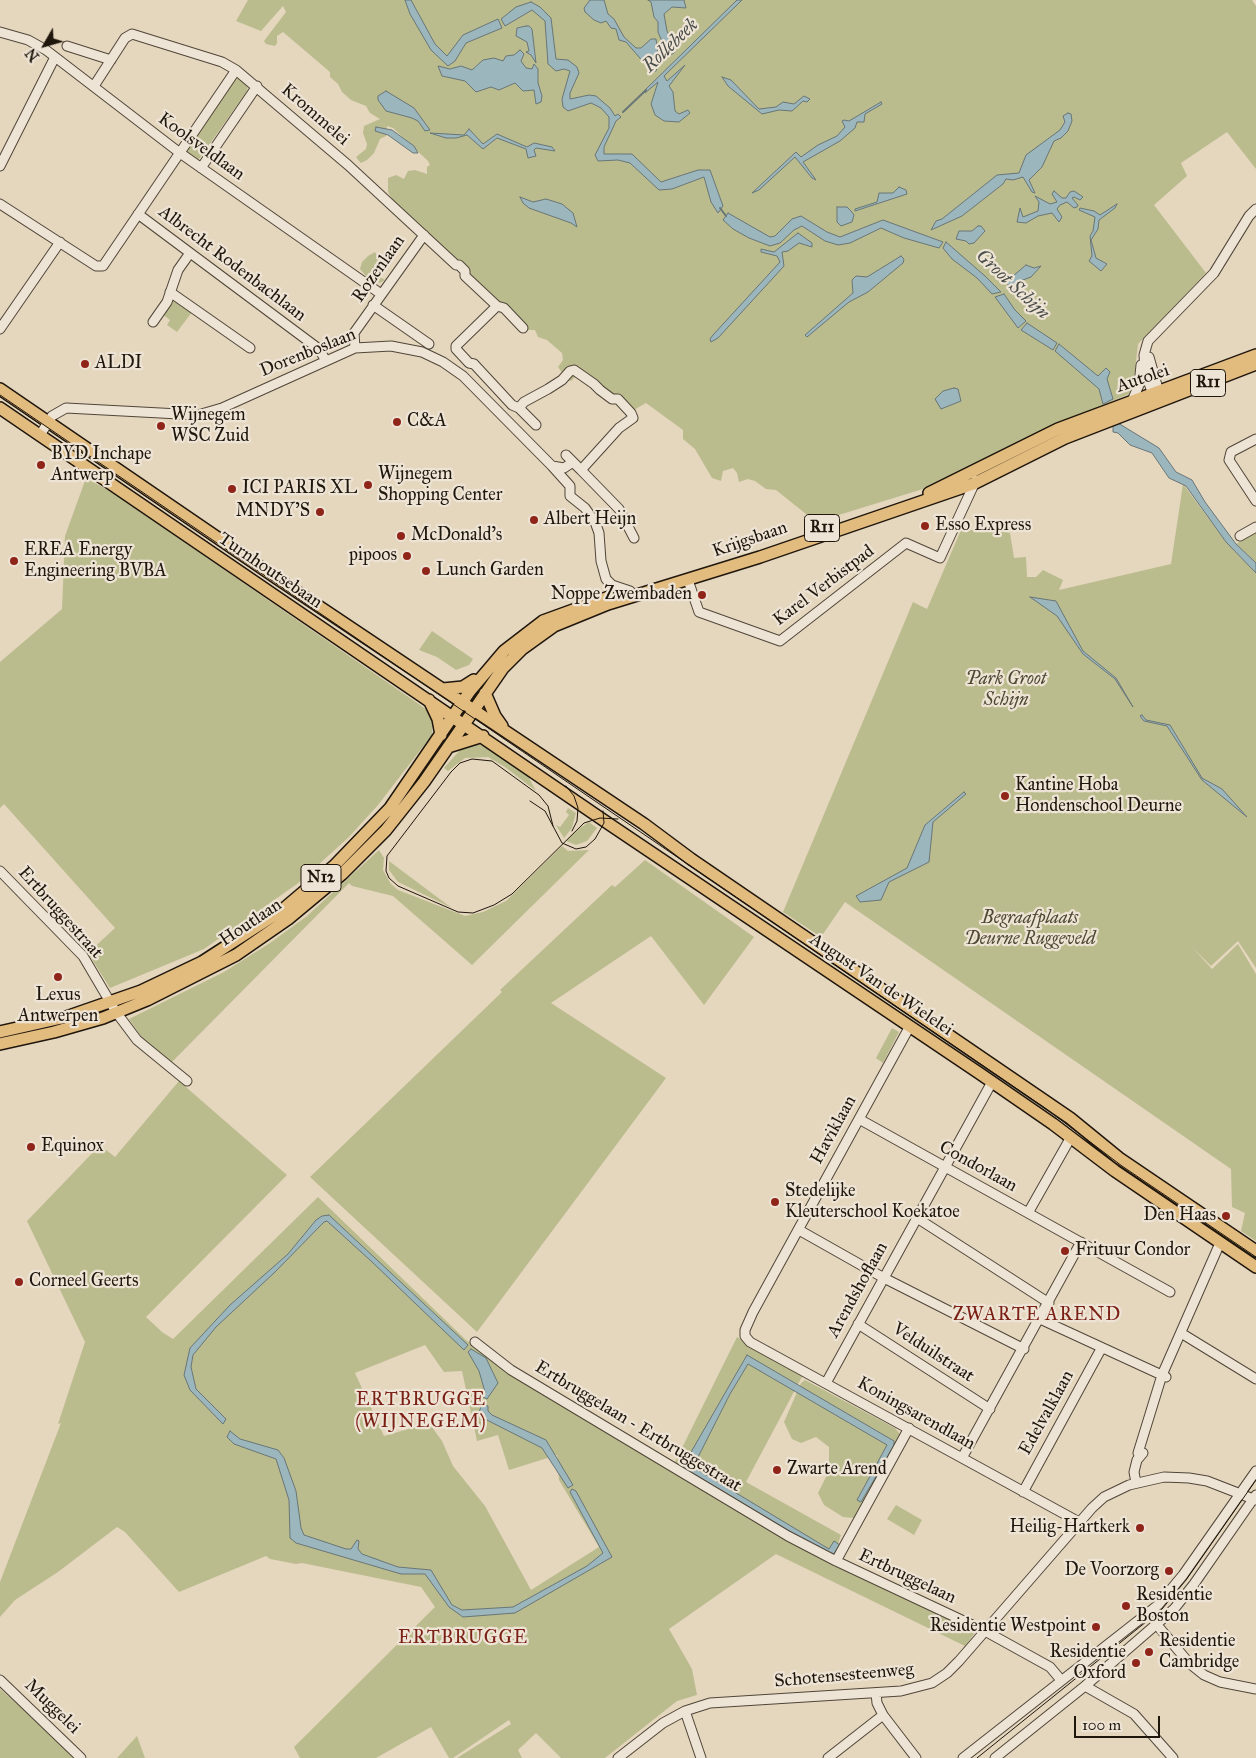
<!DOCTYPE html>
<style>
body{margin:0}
#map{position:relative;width:1256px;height:1758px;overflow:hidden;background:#e5d6be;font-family:"IM FELL Great Primer",serif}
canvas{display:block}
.north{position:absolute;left:20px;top:20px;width:50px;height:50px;-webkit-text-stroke:4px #eee4d5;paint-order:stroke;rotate:232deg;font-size:14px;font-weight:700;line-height:20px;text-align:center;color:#1f160c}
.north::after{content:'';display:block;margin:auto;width:18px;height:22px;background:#1f160c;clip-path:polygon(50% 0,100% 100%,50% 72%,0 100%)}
.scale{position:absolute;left:1074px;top:1716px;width:86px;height:22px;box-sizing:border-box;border:2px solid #1f160c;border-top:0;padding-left:6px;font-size:15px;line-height:18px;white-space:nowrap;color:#1f160c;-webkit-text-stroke:4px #eee4d5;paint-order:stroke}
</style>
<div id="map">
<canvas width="1256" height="1758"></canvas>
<div class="north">N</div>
<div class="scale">100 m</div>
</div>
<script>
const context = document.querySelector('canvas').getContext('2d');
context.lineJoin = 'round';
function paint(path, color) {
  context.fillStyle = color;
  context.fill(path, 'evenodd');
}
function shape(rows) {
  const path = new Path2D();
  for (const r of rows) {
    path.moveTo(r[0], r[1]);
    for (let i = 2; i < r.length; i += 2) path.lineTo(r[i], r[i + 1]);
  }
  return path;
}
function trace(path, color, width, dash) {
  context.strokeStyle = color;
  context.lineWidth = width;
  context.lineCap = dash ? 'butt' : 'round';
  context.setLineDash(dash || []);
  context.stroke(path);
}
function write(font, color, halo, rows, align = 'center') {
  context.font = font + ' "IM FELL Great Primer",serif';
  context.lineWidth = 4.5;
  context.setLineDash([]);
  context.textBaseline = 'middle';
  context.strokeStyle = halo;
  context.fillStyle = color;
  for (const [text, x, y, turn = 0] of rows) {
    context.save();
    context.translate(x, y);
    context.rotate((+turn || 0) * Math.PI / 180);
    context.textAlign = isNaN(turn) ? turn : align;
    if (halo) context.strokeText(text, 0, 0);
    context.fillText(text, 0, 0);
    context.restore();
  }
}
const green = shape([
 [248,0,1252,0,1256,6,1256,169,1227,132,1181,163,1187,176,1154,205,1206,273,1138,344,1134,378,1129,394,1041,431,923,489,816,522,776,490,766,489,755,481,748,479,739,482,737,473,733,468,723,471,721,481,712,478,695,449,683,439,683,430,646,403,632,411,620,400,576,376,571,381,567,380,558,367,563,360,562,353,547,340,538,337,535,330,524,330,500,305,492,294,475,280,460,260,454,258,395,204,388,192,388,178,396,175,404,179,408,171,415,170,427,174,427,167,430,165,428,161,393,128,387,126,386,136,380,139,374,153,367,160,361,163,359,161,356,157,366,149,367,144,363,133,364,126,380,119,370,113,366,106,351,100,342,92,338,84,330,77,330,72,283,32,277,36,277,43,275,46,266,44,264,41,286,12,283,6,261,31,236,21],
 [239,78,248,85,247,91,197,162,186,154,187,149,235,80],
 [375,252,379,259,374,266,375,271,378,276,385,280,380,283,366,276,360,269,362,262,368,256],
 [172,297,192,312,177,332,167,325,170,320,162,314],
 [86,478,113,493,423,707,430,713,433,720,432,735,378,805,349,837,297,884,204,949,110,988,88,953,115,928,4,804,0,808,0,662,62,609,65,536],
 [1183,484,1226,542,1256,573,1256,968,1238,941,1211,966,1192,947,1212,969,1238,944,1256,974,1256,1241,1241,1231,1245,1213,1232,1207,1231,1169,845,902,821,937,783,912,913,602,927,609,961,530,999,530,1010,533,1014,558,1026,557,1027,577,1036,577,1043,570,1063,580,1059,590,1171,564],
 [1256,531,1256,563,1236,544],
 [432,631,473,659,469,665,456,670,437,657,419,650],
 [476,744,485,746,528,776,536,791,505,767,488,757,465,758,448,771,444,768,461,749],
 [568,808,576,813,575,816,572,828,564,838,556,825,560,827,569,815,566,812],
 [589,822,597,828,587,841,576,845,566,841,580,828],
 [562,846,568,851,589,850,472,965,393,896,352,886,349,883,171,1063,143,1039,129,1019,224,972,270,943,307,916,379,850,384,858,383,870,391,884,398,890,465,916,483,912,506,901],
 [645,860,754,937,704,1005,651,936,551,1003,666,1078,477,1332,310,1177,502,992,500,990,612,885,615,887],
 [389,861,433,894,452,908,398,882,389,870],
 [892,1028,899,1032,883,1063,876,1058],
 [179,1081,287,1175,146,1317,162,1332,173,1339,318,1197,466,1340,500,1365,672,1468,737,1337,803,1375,746,1482,841,1535,832,1561,977,1630,965,1646,776,1554,669,1629,692,1669,697,1695,677,1701,605,1758,561,1758,536,1733,518,1750,522,1758,457,1758,511,1724,509,1720,453,1758,449,1758,431,1727,376,1758,300,1758,294,1747,435,1607,421,1587,302,1563,296,1564,270,1559,266,1556,179,1592,125,1532,117,1527,58,1572,15,1600,0,1617,0,1582,61,1423,58,1424,85,1342,27,1221,100,1145,115,1157],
 [425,1345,444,1372,462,1371,477,1441,498,1435,509,1470,557,1455,559,1480,599,1547,531,1590,485,1506,453,1466,442,1441,429,1423,384,1436,355,1373],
 [805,1380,895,1428,900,1434,854,1518,843,1517,824,1505,818,1493,829,1471,829,1447,816,1437,801,1443,792,1439,784,1422,801,1383],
 [896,1505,922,1520,914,1535,887,1519],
 [0,1689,41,1725,75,1758,0,1758],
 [137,1736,145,1758,117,1758]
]);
const water = shape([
 [405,0,411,0,435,44,447,56,463,35,498,19,502,28,466,43,455,61,448,66,431,50,410,14,405,0],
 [590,0,604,0,608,14,614,19,624,37,636,48,641,48,651,39,656,39,659,61,656,71,652,72,626,42,619,40,616,29,611,28,606,21,601,23,594,20,585,12,584,8,590,0],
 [648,0,684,0,686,8,672,7,664,14,667,31,676,48,674,53,670,55,664,52,664,46,658,32,658,22,654,17,651,2,648,0],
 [737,0,742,0,664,76,667,81,685,65,669,86,673,92,675,111,679,114,688,110,690,113,679,122,664,121,655,115,651,104,658,82,645,93,644,91,737,0],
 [531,2,540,7,551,18,556,59,568,60,577,67,579,73,570,93,570,99,589,95,596,96,610,108,615,116,618,114,621,117,616,121,604,147,604,154,632,154,661,182,698,170,710,170,723,206,718,213,711,202,704,177,672,189,659,190,630,163,618,160,598,161,595,155,609,128,609,117,601,108,591,103,568,111,563,107,562,99,570,71,564,69,556,71,548,64,545,21,532,10,505,26,501,19,516,7,531,2],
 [526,26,529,26,532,29,536,63,531,55,526,52,529,51,527,42,516,36,517,28,526,26],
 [520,50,524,54,521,61,526,68,532,69,534,64,538,69,538,83,542,96,541,102,536,104,534,90,523,91,515,83,499,90,491,87,476,92,465,81,442,76,438,66,450,69,461,66,472,70,483,60,494,58,503,61,506,56,514,55,520,50],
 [722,77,731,80,759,109,776,107,783,102,794,104,804,96,810,99,807,102,803,101,792,111,779,110,762,114,728,86,722,77],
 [386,91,414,108,430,130,425,131,418,121,412,118,386,111,378,100,378,96,386,91],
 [881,102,882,104,865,114,864,122,857,122,855,128,840,141,803,162,816,180,812,178,795,157,759,190,752,193,796,152,801,157,818,145,837,136,845,127,842,121,844,120,849,121,881,102],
 [1068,113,1071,114,1072,121,1068,131,1061,138,1054,141,1042,167,1029,180,1035,193,1032,192,1023,177,1013,180,1006,179,1003,184,962,216,931,230,936,221,942,219,997,175,1019,173,1026,155,1060,130,1065,122,1063,116,1068,113],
 [376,127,392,130,414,146,418,153,413,153,388,135,375,131,376,127],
 [469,129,483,144,497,134,527,147,534,143,552,147,555,151,536,148,534,150,536,156,528,158,526,149,497,138,483,149,467,135,456,138,446,138,430,133,464,135,469,129],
 [899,187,906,190,907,194,855,211,855,209,877,202,879,193,893,193,899,187],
 [1054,191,1062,198,1066,198,1070,192,1074,191,1083,197,1080,200,1074,197,1072,198,1078,205,1077,207,1074,208,1067,202,1060,205,1057,209,1062,217,1059,222,1052,213,1038,216,1026,223,1017,222,1020,208,1023,217,1038,211,1039,202,1035,196,1050,204,1057,202,1052,194,1054,191],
 [520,197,533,202,546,199,562,204,573,213,577,227,571,223,529,208,523,203,520,197],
 [1117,204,1115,208,1099,220,1098,229,1091,240,1096,258,1107,264,1101,271,1089,261,1092,256,1090,236,1093,231,1095,217,1079,210,1080,208,1094,211,1100,215,1117,204],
 [837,207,847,207,851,211,854,215,852,222,841,226,837,222,837,207],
 [728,213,770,237,775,236,792,219,801,216,827,232,840,237,883,220,943,242,939,248,904,238,881,228,850,243,838,245,825,241,802,226,794,230,780,243,770,246,749,238,733,229,723,220,728,213],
 [978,226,981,226,985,231,974,243,969,244,966,241,956,239,959,231,972,231,978,226],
 [798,233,812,243,812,247,799,243,788,251,782,252,784,266,718,338,711,342,710,339,713,335,780,262,777,256,761,252,761,249,774,252,798,233],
 [946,242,985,276,1001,292,992,294,977,278,952,259,943,248,946,242],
 [901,256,904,259,903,263,868,292,849,302,807,337,805,335,853,293,852,280,856,276,867,277,901,256],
 [1026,265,1034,268,1041,266,1031,277,1020,281,1018,290,1012,290,1006,282,1026,265],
 [1004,294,1015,310,1026,321,1018,328,995,297,1004,294],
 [1027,323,1057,343,1053,350,1021,330,1027,323],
 [1059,344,1098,376,1106,368,1110,372,1107,379,1113,399,1103,404,1099,389,1055,351,1059,344],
 [954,388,958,389,961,401,941,409,935,399,943,391,954,388],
 [1118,423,1159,448,1176,472,1192,480,1205,502,1236,544,1256,563,1256,573,1226,542,1186,486,1169,478,1152,453,1130,445,1118,433,1113,432,1113,425,1118,423],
 [1030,597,1056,601,1083,651,1116,678,1133,707,1115,679,1083,654,1057,616,1030,597],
 [1142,715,1146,720,1170,725,1202,778,1222,789,1247,817,1202,780,1167,726,1144,721,1140,716,1142,715],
 [964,792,966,794,933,822,929,862,889,882,881,900,860,902,856,896,907,868,925,825,964,792],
 [329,1215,468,1345,464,1350,371,1261,327,1221,324,1222,274,1273,216,1327,193,1355,191,1367,196,1389,226,1419,223,1424,190,1390,184,1375,190,1348,230,1305,288,1254,316,1220,322,1216,329,1215],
 [471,1349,486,1358,498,1383,487,1399,483,1397,485,1392,479,1371,468,1352,471,1349],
 [747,1355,894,1441,894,1446,861,1502,857,1500,887,1445,748,1364,730,1394,693,1467,829,1549,834,1541,840,1545,833,1555,829,1555,685,1470,683,1466,747,1355],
 [482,1403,488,1406,488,1411,492,1415,546,1440,573,1485,568,1488,542,1448,481,1417,479,1413,482,1403],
 [230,1431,240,1439,278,1450,284,1458,296,1491,301,1528,304,1535,346,1549,351,1549,357,1540,359,1541,358,1549,362,1554,398,1567,431,1570,452,1605,462,1610,513,1607,587,1566,603,1553,570,1492,572,1489,576,1491,612,1557,515,1613,463,1617,449,1607,425,1574,401,1574,296,1543,290,1538,289,1500,276,1459,234,1444,227,1437,230,1431]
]);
const stream = shape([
 [623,112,646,90],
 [720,208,726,216]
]);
const minor = shape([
 [0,32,28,40,46,50,180,153,381,294],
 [67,46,111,60],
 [94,86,125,38,132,34,222,62,236,70,348,165,456,265,459,265,465,271,465,276,497,306,456,346,456,349,469,363,474,364,512,405,519,408,524,402,548,389,562,380,570,371,574,370,594,384,600,390,612,399,618,399,631,413,633,418,619,428,581,470,566,455],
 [0,166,55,57],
 [201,168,257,86],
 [0,204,96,266,103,266,236,70],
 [138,214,319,349,326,361],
 [170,292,250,348],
 [373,305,429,344],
 [497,306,504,308,523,328],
 [153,322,167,302,178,270,190,253],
 [0,329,60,242],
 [355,348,354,333,424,235],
 [1149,357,1160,396],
 [1156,398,1153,395,1145,371,1144,355,1148,341,1214,273,1249,216,1256,209],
 [1131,403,1139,385,1141,365],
 [519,408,536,425],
 [40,435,52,416,66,408,198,415,222,408,355,348,391,346,422,352,443,362,463,376,552,466,570,486,570,496,585,508,595,522,599,533,601,561,606,579,612,585,630,591],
 [1256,439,1231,452,1229,460,1256,501],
 [552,466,564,468,573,462],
 [581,470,619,509,634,538],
 [1240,536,1256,527],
 [688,580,699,612,780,641,906,543,940,558,976,480],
 [0,871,83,956,116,1012,137,1040,187,1081],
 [910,1026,753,1312,745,1330,745,1336,750,1342,1079,1522],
 [859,1119,1170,1292],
 [1028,1213,1071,1137],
 [917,1218,1049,1303],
 [799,1230,884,1278,1024,1349],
 [1040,1319,1166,1377],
 [858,1324,990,1409],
 [1181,1333,1256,1379],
 [475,1342,511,1370,788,1536,836,1561,985,1631,1050,1667,1061,1680],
 [826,1383,992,1082],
 [1140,1456,1138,1453,1162,1375,1220,1243],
 [962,1458,1081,1242],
 [1136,1483,1134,1472,1137,1460,1143,1453],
 [1023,1492,1101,1349],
 [836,1561,909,1428],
 [1157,1625,1189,1663,1204,1675,1220,1682,1256,1689],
 [0,1680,81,1758],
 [1085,1686,1134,1714,1173,1758],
 [876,1693,877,1703,883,1715,916,1758],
 [685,1711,701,1758],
 [618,1758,663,1723,685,1711,710,1703,901,1691,932,1683,947,1673,959,1661,1092,1508,1104,1497,1129,1485,1164,1477,1189,1478,1207,1481,1256,1500],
 [828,1758,883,1715],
 [963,1758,1158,1605,1183,1575,1256,1471],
 [995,1758,1085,1686,1174,1609,1194,1584,1256,1495]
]);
const major = shape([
 [0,389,275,577,644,824,691,859,1070,1118,1119,1158,1256,1251],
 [0,408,612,826,979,1073,1053,1124,1115,1171,1256,1267],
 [929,493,1058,429,1256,355],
 [443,689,463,687,474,680],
 [485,693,495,716,502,726],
 [429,700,438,719,441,735],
 [448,747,483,736],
 [0,1032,66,1017,141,991,202,962,281,911,334,866,390,808,470,691,504,651,543,621,609,597],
 [0,1044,54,1032,103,1018,147,1000,236,955,288,919,342,874,386,830,424,782,503,668,522,649,554,626,608,604,760,557,973,484,1065,438,1256,364]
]);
const tram = shape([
 [0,395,1045,1108,1122,1166,1256,1257],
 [566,786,574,796,578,808,577,821,572,831],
 [530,801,545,811,562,843,576,849,586,847,595,839,604,823,603,811],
 [553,826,548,806,539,795,492,761,472,759,460,763,451,772,387,856,386,871,389,878,398,886,458,912,473,913,494,905,512,894,584,823,600,818,618,819],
 [977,1758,1162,1609,1186,1580,1256,1480]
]);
const markers = [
 [85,364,5,"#8f2418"],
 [397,422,5,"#8f2418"],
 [161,426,5,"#8f2418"],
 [41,465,5,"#8f2418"],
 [368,485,5,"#8f2418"],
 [232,489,5,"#8f2418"],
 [320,512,5,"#8f2418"],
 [534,520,5,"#8f2418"],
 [925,526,5,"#8f2418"],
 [401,536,5,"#8f2418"],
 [407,556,5,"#8f2418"],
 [14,561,5,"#8f2418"],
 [426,571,5,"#8f2418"],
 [702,595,5,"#8f2418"],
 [1005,796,5,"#8f2418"],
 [58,977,5,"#8f2418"],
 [31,1147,5,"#8f2418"],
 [775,1202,5,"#8f2418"],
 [1226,1216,5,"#8f2418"],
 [1065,1251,5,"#8f2418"],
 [19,1282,5,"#8f2418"],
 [777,1470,5,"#8f2418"],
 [1140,1528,5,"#8f2418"],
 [1169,1571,5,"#8f2418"],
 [1126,1606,5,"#8f2418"],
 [1096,1627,5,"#8f2418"],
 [1149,1652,5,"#8f2418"],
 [1136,1663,5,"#8f2418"]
];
const shields = [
 [1208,383,35],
 [822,528,35],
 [321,878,40]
];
const shieldNames = [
 ["R11",1208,383],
 ["R11",822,528],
 ["N12",321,878]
];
const streetNames = [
 ["Krommelei",315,115,41],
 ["Koolsveldlaan",201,147,36],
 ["Albrecht Rodenbachlaan",232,264,37],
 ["Rozenlaan",379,269,-55],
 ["Dorenboslaan",308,353,-22],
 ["Autolei",1143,379,-19],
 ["Krijgsbaan",750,540,-19],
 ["Turnhoutsebaan",270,571,34],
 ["Karel Verbistpad",824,586,-37],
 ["Ertbruggestraat",60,913,48],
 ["Houtlaan",251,923,-34],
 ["August Van de Wielelei",881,985,34],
 ["Haviklaan",834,1130,-61],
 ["Condorlaan",978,1167,29],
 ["Arendshoflaan",858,1290,-61],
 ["Velduilstraat",933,1353,33],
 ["Edelvalklaan",1047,1413,-61],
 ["Koningsarendlaan",916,1414,29],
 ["Ertbruggelaan - Ertbruggestraat",638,1427,31],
 ["Ertbruggelaan",907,1577,25],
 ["Schotensesteenweg",844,1676,-5],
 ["Muggelei",52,1707,44]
];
const poiNames = [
 ["ALDI",95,364],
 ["Wijnegem",171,416],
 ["WSC Zuid",171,437],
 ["C&A",407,422],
 ["BYD Inchape",51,455],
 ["Antwerp",51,476],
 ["Wijnegem",378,475],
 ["Shopping Center",378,496],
 ["ICI PARIS XL",242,489],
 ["MNDY'S",310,512,"right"],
 ["Albert Heijn",544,520],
 ["Esso Express",935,526],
 ["McDonald's",411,536],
 ["EREA Energy",24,551],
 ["Engineering BVBA",24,572],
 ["pipoos",397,556,"right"],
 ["Lunch Garden",436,571],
 ["Noppe Zwembaden",692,595,"right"],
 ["Kantine Hoba",1015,786],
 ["Hondenschool Deurne",1015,807],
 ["Lexus",58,996,"center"],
 ["Antwerpen",58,1017,"center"],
 ["Equinox",41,1147],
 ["Stedelijke",785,1192],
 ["Kleuterschool Koekatoe",785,1213],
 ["Den Haas",1216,1216,"right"],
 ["Frituur Condor",1075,1251],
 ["Corneel Geerts",29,1282],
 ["Zwarte Arend",787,1470],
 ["Heilig-Hartkerk",1130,1528,"right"],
 ["De Voorzorg",1159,1571,"right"],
 ["Residentie",1136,1596],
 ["Boston",1136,1617],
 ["Residentie Westpoint",1086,1627,"right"],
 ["Residentie",1159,1642],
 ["Cambridge",1159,1663],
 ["Residentie",1126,1653,"right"],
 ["Oxford",1126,1674,"right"]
];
const parkNames = [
 ["Park Groot",1006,680],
 ["Schijn",1006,701],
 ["Begraafplaats",1030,919],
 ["Deurne Ruggeveld",1030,940]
];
const waterNames = [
 ["Rollebeek",671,46,-44],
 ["Groot Schijn",1012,285,43]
];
const neighbourhoodNames = [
 ["ZWARTE AREND",1037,1315],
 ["ERTBRUGGE",421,1400],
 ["(WIJNEGEM)",421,1422],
 ["ERTBRUGGE",463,1638]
];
paint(green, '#bbbc8e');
paint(water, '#9bb6bd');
trace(water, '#697676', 1);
trace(stream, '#697676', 2);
trace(minor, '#504638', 11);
trace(major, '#1f160c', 14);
trace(minor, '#eee4d5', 9);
trace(major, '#e2bb7f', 11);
trace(tram, '#1f160c', 1);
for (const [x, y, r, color] of markers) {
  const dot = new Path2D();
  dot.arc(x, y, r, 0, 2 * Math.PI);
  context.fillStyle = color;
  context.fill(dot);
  trace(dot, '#eee4d5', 2);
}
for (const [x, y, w] of shields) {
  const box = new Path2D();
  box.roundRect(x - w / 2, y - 13.5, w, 27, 4);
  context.fillStyle = '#eee4d5';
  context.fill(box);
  trace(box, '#1f160c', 1);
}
write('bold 16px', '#1f160c', null, shieldNames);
write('18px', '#1f160c', '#eee4d5', streetNames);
write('18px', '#1f160c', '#eee4d5', poiNames, 'left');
write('italic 18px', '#4e4833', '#eee4d5', parkNames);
write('italic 19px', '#4a4e4a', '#eee4d5', waterNames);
context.letterSpacing = '1px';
write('19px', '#7a1f14', '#eee4d5', neighbourhoodNames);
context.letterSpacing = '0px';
</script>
